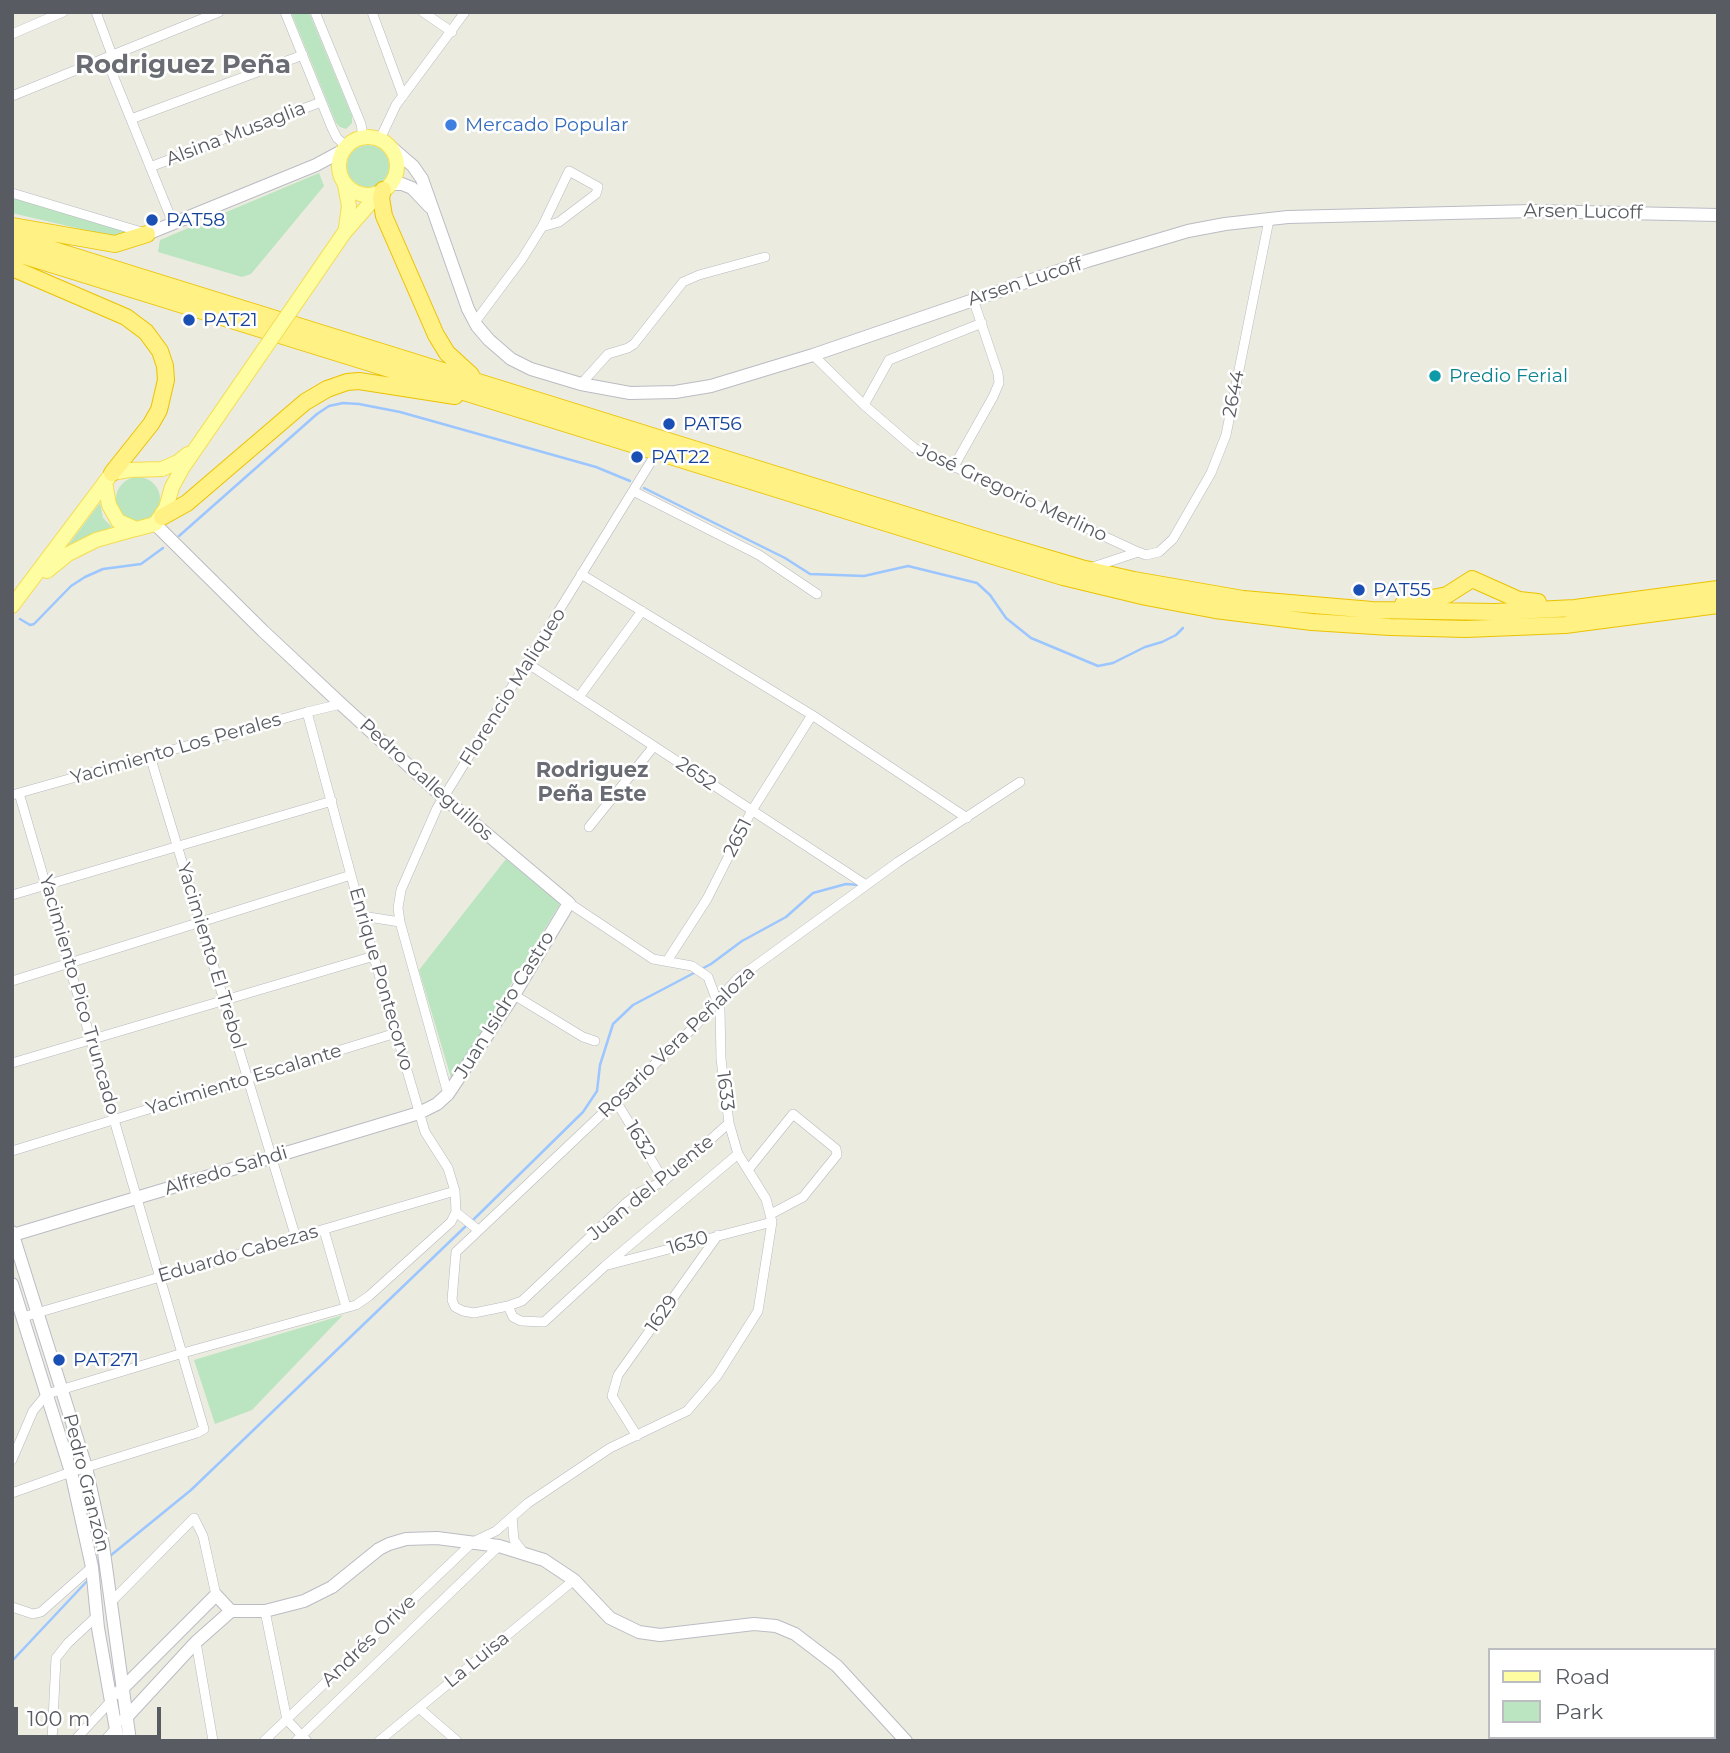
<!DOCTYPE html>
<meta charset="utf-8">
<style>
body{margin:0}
#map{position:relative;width:1730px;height:1753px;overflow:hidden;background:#ecebdf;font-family:Montserrat,sans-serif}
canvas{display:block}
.frame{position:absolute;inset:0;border:14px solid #585b61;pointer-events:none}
.legend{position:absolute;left:1488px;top:1648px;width:228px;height:91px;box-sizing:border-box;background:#fff;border:2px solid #bcbdc0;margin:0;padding:9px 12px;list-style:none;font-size:21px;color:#585b61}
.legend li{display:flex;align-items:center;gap:14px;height:35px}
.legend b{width:35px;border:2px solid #bcbdc0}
.scale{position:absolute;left:14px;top:1707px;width:147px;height:32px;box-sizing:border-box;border:4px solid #585b61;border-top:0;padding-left:9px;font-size:21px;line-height:24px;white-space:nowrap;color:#585b61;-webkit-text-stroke:5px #fff;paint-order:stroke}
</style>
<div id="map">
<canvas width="1730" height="1753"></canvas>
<div class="frame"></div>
<ul class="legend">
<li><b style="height:9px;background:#fffda1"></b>Road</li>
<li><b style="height:19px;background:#bae5c0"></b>Park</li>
</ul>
<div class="scale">100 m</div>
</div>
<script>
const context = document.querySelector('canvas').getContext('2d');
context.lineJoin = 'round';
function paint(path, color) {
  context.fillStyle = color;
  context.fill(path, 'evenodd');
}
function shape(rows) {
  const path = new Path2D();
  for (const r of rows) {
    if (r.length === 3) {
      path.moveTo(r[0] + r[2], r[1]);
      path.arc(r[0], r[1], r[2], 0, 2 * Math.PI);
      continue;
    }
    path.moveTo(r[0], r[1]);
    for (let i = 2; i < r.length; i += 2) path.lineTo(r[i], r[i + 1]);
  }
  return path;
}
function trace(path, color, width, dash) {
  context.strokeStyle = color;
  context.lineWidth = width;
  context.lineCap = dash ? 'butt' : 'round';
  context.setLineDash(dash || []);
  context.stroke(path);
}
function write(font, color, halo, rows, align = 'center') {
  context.font = font + ' Montserrat,sans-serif';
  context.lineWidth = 5;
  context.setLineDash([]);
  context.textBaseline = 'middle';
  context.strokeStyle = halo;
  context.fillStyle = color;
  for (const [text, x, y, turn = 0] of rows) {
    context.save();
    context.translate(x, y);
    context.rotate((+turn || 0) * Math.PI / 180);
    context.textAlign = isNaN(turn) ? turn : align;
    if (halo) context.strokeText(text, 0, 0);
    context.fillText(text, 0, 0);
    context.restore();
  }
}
const green = shape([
 [291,12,309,12,352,116,352,123,346,129,340,127,336,123],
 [368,166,21],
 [319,173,324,186,251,274,242,277,158,252,160,240],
 [12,196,117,228,136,238,111,236,12,213],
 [138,499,22],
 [100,503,103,518,112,527,66,548],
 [506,859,560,904,452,1081,419,970],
 [343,1315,252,1410,215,1424,194,1360]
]);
const stream = shape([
 [644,488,785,558,810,574,864,576,908,566,977,583,990,595,1006,618,1031,638,1098,666,1113,663,1145,647,1162,642,1176,635,1183,628],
 [179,536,317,414,329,406,343,403,359,404,400,412,596,467,630,481],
 [20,619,30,625,34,624,71,586,85,577,103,569,141,564,163,548],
 [472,1221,583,1112,597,1091,600,1065,613,1024,633,1005,711,964,742,941,786,917,813,893,846,884,860,885],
 [110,1556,191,1490,467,1225],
 [12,1661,89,1579]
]);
const street = shape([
 [96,12,112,55],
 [285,12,332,128,337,138,346,146],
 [315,12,361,124,363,137],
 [372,12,403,96],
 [423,12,452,32],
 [12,34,63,12],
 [106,58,173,223],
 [12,96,219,12],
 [131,119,303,55],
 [380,139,396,105,465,12],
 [150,167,321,102],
 [12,193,145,233],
 [475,322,522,259,542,227,569,171,598,187,596,194,559,222,542,227],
 [813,355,864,405,914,448,1138,552,1146,555,1159,552,1173,539,1211,473,1226,435,1269,220],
 [581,384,608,354,628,348,634,344,683,282,699,275,765,257],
 [864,405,889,360,982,323],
 [953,468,993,397,999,383,998,373,973,299],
 [633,491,759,555,817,594],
 [1090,568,1138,552],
 [581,574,812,715,967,818],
 [527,663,866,885],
 [579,697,642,611],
 [307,712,362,916,425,1132,448,1168,455,1191,456,1212,478,1230],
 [150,756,296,1238],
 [12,795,307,712,341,704],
 [589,827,654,746],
 [12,895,332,801],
 [362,916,400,922],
 [667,961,707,899,751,812,812,715],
 [12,981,351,875],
 [514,995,583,1037,595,1041],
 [12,1063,374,956],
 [448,1094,400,922,398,908,401,890,437,808,657,452],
 [616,1101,664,1181],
 [729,1123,664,1181,640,1192,626,1203,522,1301,508,1306,474,1313,463,1311,455,1307,452,1300,456,1252,696,1025,737,979,898,862,1020,782],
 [12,1151,396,1033],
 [748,1170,793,1114,836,1149,837,1155,803,1197,771,1214],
 [324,1230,346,1307],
 [608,1265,772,1222],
 [508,1306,513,1317,521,1321,544,1322,605,1266,738,1154],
 [23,1317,455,1191],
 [637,1436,612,1396,618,1375,718,1235],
 [12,1460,33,1411,47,1394,183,1353,356,1305,369,1296,451,1222,456,1212],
 [12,1493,71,1472,197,1433,204,1429,19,793],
 [523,1552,514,1540,512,1517,528,1503,610,1448,687,1411,717,1376,758,1311,772,1222,766,1199,738,1154,729,1123,721,1059,720,1009,708,977,692,966,653,959,569,903],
 [112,1601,194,1518,203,1536,216,1595],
 [12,1607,33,1614,41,1612,92,1567],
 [265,1611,287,1720,307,1741],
 [196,1642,213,1741],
 [1714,1681,1718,1675],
 [419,1708,457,1741],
 [1714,1727,1718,1730],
 [52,1741,56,1658,68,1643,97,1616],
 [74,1741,111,1701],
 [104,1741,116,1728],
 [264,1741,473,1542,496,1531,512,1517],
 [296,1741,499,1546],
 [379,1741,574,1580],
 [1676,1741,1678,1737]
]);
const secondary = shape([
 [391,147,413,166,422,179,468,309,477,326,489,340,511,359,531,369,581,384,630,393,675,392,711,386,813,355,1087,261,1188,231,1225,224,1288,217,1532,211,1718,215],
 [391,184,402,184,412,188,430,207],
 [147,234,316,165,342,151],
 [12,1232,86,1467,103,1545,130,1741],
 [13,1235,419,1113,437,1104,448,1094,514,995,569,903,444,798,341,704,263,631,155,524],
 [12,1284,71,1472,92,1567,98,1628,118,1741],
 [231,1611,265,1611,304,1601,332,1587,379,1549,389,1544,406,1539,437,1538,499,1546,544,1560,574,1580,610,1618,639,1632,660,1635,754,1624,776,1626,795,1634,837,1666,906,1741],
 [118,1693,216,1595,231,1611],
 [124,1720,196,1642,231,1611]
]);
const primary = shape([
 [368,166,29],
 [345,185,349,206,346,228],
 [298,300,344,233,379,193],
 [105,482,109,505,118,521,136,529,155,524,166,508,172,487,183,467,265,348],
 [47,571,68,554,96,540,135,529],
 [12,606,112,473,129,470,162,469,178,462,188,454]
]);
const highway = shape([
 [383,190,381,198,384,216,436,335,447,353,471,375],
 [12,226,115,244,147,234],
 [12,237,983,539,1081,568,1134,580,1243,599,1372,610,1495,612,1575,608,1718,589],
 [12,252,980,552,1063,577,1146,597,1215,610,1312,622,1390,627,1466,629,1565,625,1718,605],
 [12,268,126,317,146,332,160,351,165,366,166,380,159,410,151,424,112,473],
 [162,517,187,503,305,402,327,389,347,382,359,381,455,396],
 [1403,604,1447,595,1472,579,1519,600,1538,602]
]);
const primaryBridge = shape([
 [265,348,298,300]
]);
const markers = [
 [451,125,7,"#3f7fe0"],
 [152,220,7,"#1a4fb4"],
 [189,320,7,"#1a4fb4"],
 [1435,376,7,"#0f9aa8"],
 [669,424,7,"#1a4fb4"],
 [637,457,7,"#1a4fb4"],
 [1359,590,7,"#1a4fb4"],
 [59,1360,7,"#1a4fb4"]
];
const shopNames = [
 ["Mercado Popular",465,125]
];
const streetNames = [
 ["Alsina Musaglia",236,134,-21],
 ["Arsen Lucoff",1583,212,1],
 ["Arsen Lucoff",1025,282,-18],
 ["2644",1234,394,-79],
 ["José Gregorio Merlino",1012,493,25],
 ["Florencio Maliqueo",513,687,-58],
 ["Yacimiento Los Perales",176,749,-16],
 ["2652",696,774,34],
 ["Pedro Galleguillos",426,780,42],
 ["2651",738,838,-63],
 ["Yacimiento El Trebol",211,956,73],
 ["Enrique Pontecorvo",381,979,74],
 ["Yacimiento Pico Truncado",79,995,74],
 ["Juan Isidro Castro",505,1005,-58],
 ["Rosario Vera Peñaloza",677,1042,-44],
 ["Yacimiento Escalante",244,1080,-17],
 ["1633",725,1091,83],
 ["1632",640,1140,58],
 ["Alfredo Sahdi",226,1171,-17],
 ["Juan del Puente",651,1188,-39],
 ["1630",688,1243,-17],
 ["Eduardo Cabezas",238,1254,-16],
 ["1629",662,1314,-55],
 ["Pedro Granzón",86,1483,76],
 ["Andrés Orive",369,1641,-44],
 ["La Luisa",477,1660,-39]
];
const transitNames = [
 ["PAT58",166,220],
 ["PAT21",203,320],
 ["PAT56",683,424],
 ["PAT22",651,457],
 ["PAT55",1373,590],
 ["PAT271",73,1360]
];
const cultureNames = [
 ["Predio Ferial",1449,376]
];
const neighbourhoodNames = [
 ["Rodriguez",592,771],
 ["Peña Este",592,795]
];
const districtNames = [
 ["Rodriguez Peña",183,65]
];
paint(green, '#bae5c0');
trace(stream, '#9cc6ff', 2.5);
trace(street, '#b7b9bf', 10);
trace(secondary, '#babcc4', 14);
trace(primary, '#f3dd50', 16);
trace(highway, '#ebc200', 18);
trace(street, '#fff', 9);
trace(secondary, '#fff', 12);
trace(primary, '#fffda1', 14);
trace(highway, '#fff183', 16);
trace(primaryBridge, '#f3dd50', 16, []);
trace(primaryBridge, '#fffda1', 14);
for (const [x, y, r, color] of markers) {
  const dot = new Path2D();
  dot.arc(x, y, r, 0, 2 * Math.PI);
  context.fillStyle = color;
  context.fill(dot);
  trace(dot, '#fff', 2.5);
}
write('19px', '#366cbe', '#fff', shopNames, 'left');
write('19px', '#585b61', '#fff', streetNames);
write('19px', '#164399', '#fff', transitNames, 'left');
write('19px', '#0d838f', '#fff', cultureNames, 'left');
write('bold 21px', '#696c73', '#fff', neighbourhoodNames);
write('bold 26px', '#696c73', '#fff', districtNames);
</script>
